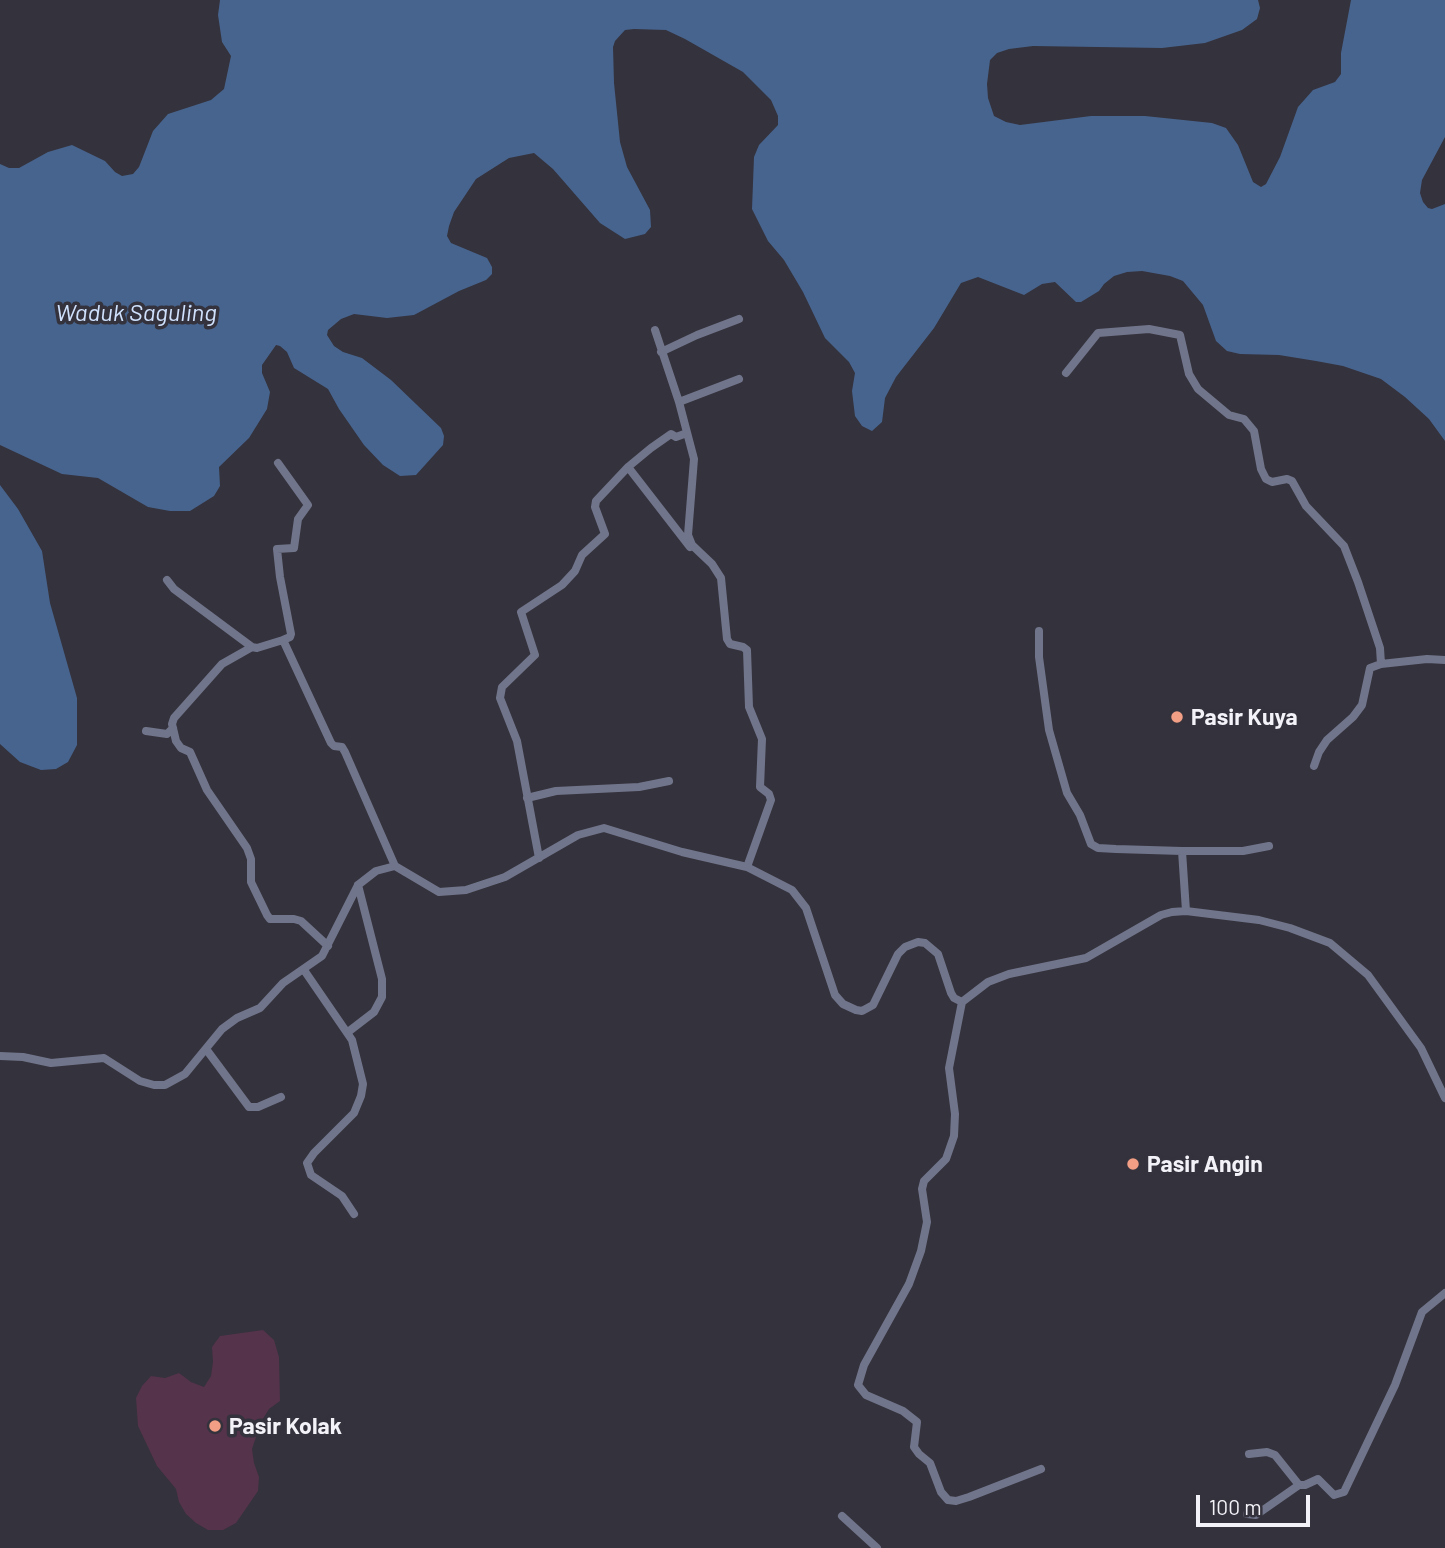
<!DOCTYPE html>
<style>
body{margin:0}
#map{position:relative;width:1445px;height:1548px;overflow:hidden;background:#34323c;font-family:Barlow,sans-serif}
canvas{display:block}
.scale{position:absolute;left:1196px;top:1495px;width:114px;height:32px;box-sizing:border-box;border:4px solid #f4f2f9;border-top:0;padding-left:9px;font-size:21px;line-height:24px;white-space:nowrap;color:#f4f2f9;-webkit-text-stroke:5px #34323c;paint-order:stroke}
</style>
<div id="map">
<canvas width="1445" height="1548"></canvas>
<div class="scale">100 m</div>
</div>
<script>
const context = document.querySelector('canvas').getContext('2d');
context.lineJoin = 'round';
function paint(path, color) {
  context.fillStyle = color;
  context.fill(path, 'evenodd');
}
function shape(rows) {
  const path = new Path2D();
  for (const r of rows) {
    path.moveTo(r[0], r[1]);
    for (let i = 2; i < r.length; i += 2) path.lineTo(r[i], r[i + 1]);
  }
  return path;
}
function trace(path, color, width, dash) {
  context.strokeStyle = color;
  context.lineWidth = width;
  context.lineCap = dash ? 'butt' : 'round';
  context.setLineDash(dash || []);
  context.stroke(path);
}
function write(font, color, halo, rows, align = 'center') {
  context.font = font + ' Barlow,sans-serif';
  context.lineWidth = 7;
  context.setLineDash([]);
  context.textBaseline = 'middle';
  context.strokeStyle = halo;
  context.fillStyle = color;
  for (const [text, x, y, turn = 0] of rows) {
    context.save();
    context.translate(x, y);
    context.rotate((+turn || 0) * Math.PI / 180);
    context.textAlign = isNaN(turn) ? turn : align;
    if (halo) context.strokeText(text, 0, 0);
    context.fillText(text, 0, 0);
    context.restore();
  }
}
const green = shape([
 [263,1330,274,1340,279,1357,280,1401,269,1409,261,1422,252,1449,254,1463,259,1477,258,1491,236,1523,223,1530,208,1530,196,1523,186,1514,179,1502,176,1489,157,1466,138,1426,136,1398,142,1386,151,1376,165,1378,179,1373,191,1382,204,1387,211,1376,213,1362,212,1347,220,1336]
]);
const water = shape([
 [220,0,1258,0,1260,8,1257,19,1242,30,1205,43,1162,48,1033,46,1009,49,997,53,990,60,987,84,988,98,994,116,1006,122,1020,125,1091,116,1145,116,1212,123,1226,128,1238,145,1253,182,1261,187,1266,184,1280,157,1298,107,1313,90,1335,82,1341,74,1341,53,1351,0,1445,0,1445,137,1422,180,1420,193,1423,202,1428,208,1432,209,1445,204,1445,441,1429,419,1405,397,1381,379,1343,366,1316,361,1279,355,1240,354,1227,351,1216,341,1203,305,1183,281,1170,276,1142,271,1127,272,1114,276,1104,284,1099,291,1081,302,1076,302,1055,282,1042,284,1024,295,978,277,961,283,934,328,896,377,885,398,882,422,872,431,862,426,855,416,852,391,855,373,849,362,825,338,803,292,784,260,768,241,752,209,754,157,759,145,778,125,778,116,771,100,743,72,685,39,666,30,634,29,625,30,615,41,613,47,614,83,620,142,627,167,650,210,651,227,645,234,625,239,600,223,553,169,534,153,509,158,476,179,454,212,449,226,447,236,451,243,487,258,492,267,492,274,486,280,459,291,414,315,387,318,354,314,341,319,328,330,327,335,334,346,343,352,362,358,391,380,441,428,444,436,443,445,416,475,400,476,383,465,364,445,339,409,328,389,294,368,287,352,280,346,276,345,262,365,262,373,270,392,267,409,249,438,219,467,220,486,214,496,190,511,170,511,148,507,98,478,62,474,0,445,0,164,9,168,19,168,48,152,72,145,105,161,115,172,122,176,133,174,139,167,153,131,168,114,211,100,224,89,231,56,222,42,218,15],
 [0,485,18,509,42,551,50,603,77,698,77,745,68,762,56,769,41,770,20,762,0,744]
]);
const street = shape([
 [655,330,679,402,694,459,688,535,692,545,712,564,721,578,727,639,730,644,743,647,747,650,749,707,762,739,760,787,769,794,771,800,747,867],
 [661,352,697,335,739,319],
 [1066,373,1098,333,1149,329,1180,335,1189,374,1198,389,1229,415,1244,419,1254,431,1261,469,1266,479,1272,482,1287,479,1292,481,1306,506,1344,546,1358,582,1380,648,1381,664,1427,659,1445,660],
 [679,402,739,379],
 [278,463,308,505,298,519,294,548,277,549,280,577,291,634,290,637,283,640,331,743,334,746,342,747,345,752,395,866],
 [628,467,690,547],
 [167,580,174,589,252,647,257,648,283,640],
 [1039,631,1039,657,1049,730,1067,793,1080,815,1091,844,1098,848,1116,849,1182,851,1243,851,1269,846],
 [252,647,222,664,174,718,172,724,176,741,181,748,190,752,207,790,247,848,251,859,251,882,267,915,270,919,294,919,301,921,328,946],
 [146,731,167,734,173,728],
 [1314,766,1319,752,1327,740,1353,717,1362,705,1370,668,1381,664],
 [527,798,556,791,639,787,669,781],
 [1182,851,1186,911],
 [539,858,517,741,500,698,502,687,535,655,521,612,562,585,575,571,582,555,605,534,595,507,596,501,628,467,651,448,671,434,676,437,687,433],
 [304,970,352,1040,363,1084,361,1096,354,1113,314,1153,307,1163,311,1175,342,1196,354,1214],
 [962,1002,949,1068,955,1114,954,1136,946,1159,924,1181,922,1189,927,1222,921,1251,909,1284,864,1365,858,1385,866,1395,903,1411,917,1422,914,1447,919,1454,930,1463,941,1492,948,1500,956,1501,969,1497,1041,1469],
 [348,1032,374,1012,382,997,382,979,358,885],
 [206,1049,249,1107,258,1107,281,1097],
 [0,1056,23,1057,51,1063,104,1058,140,1081,154,1085,165,1085,185,1074,222,1029,237,1018,260,1008,283,983,322,956,358,885,376,871,395,866,439,892,466,890,505,877,578,835,604,828,682,852,747,867,792,890,806,908,835,995,843,1004,856,1010,862,1011,873,1005,898,954,905,947,918,942,925,943,938,954,951,993,954,998,962,1002,988,982,1009,974,1086,958,1161,915,1172,912,1186,911,1259,920,1290,928,1330,943,1368,975,1421,1048,1445,1098],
 [1249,1454,1267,1452,1275,1455,1299,1485,1305,1485,1318,1479,1334,1495,1344,1492,1395,1385,1422,1312,1445,1293],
 [1247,1514,1256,1515,1299,1485],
 [842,1516,877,1548]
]);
const markers = [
 [1177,717,7,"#f39f85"],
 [1133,1164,7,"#f39f85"],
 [215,1426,7,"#f39f85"]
];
const poiNames = [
 ["Pasir Kuya",1191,717],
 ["Pasir Angin",1147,1164],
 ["Pasir Kolak",229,1426]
];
const waterNames = [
 ["Waduk Saguling",136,313]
];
paint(green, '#54334b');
paint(water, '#47648e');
trace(street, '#71758b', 8);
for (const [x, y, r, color] of markers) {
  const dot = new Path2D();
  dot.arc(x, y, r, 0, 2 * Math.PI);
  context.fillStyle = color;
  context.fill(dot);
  trace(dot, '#34323c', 2.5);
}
write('bold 23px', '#f4f2f9', '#34323c', poiNames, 'left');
write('italic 24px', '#cfe1fd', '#34323c', waterNames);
</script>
